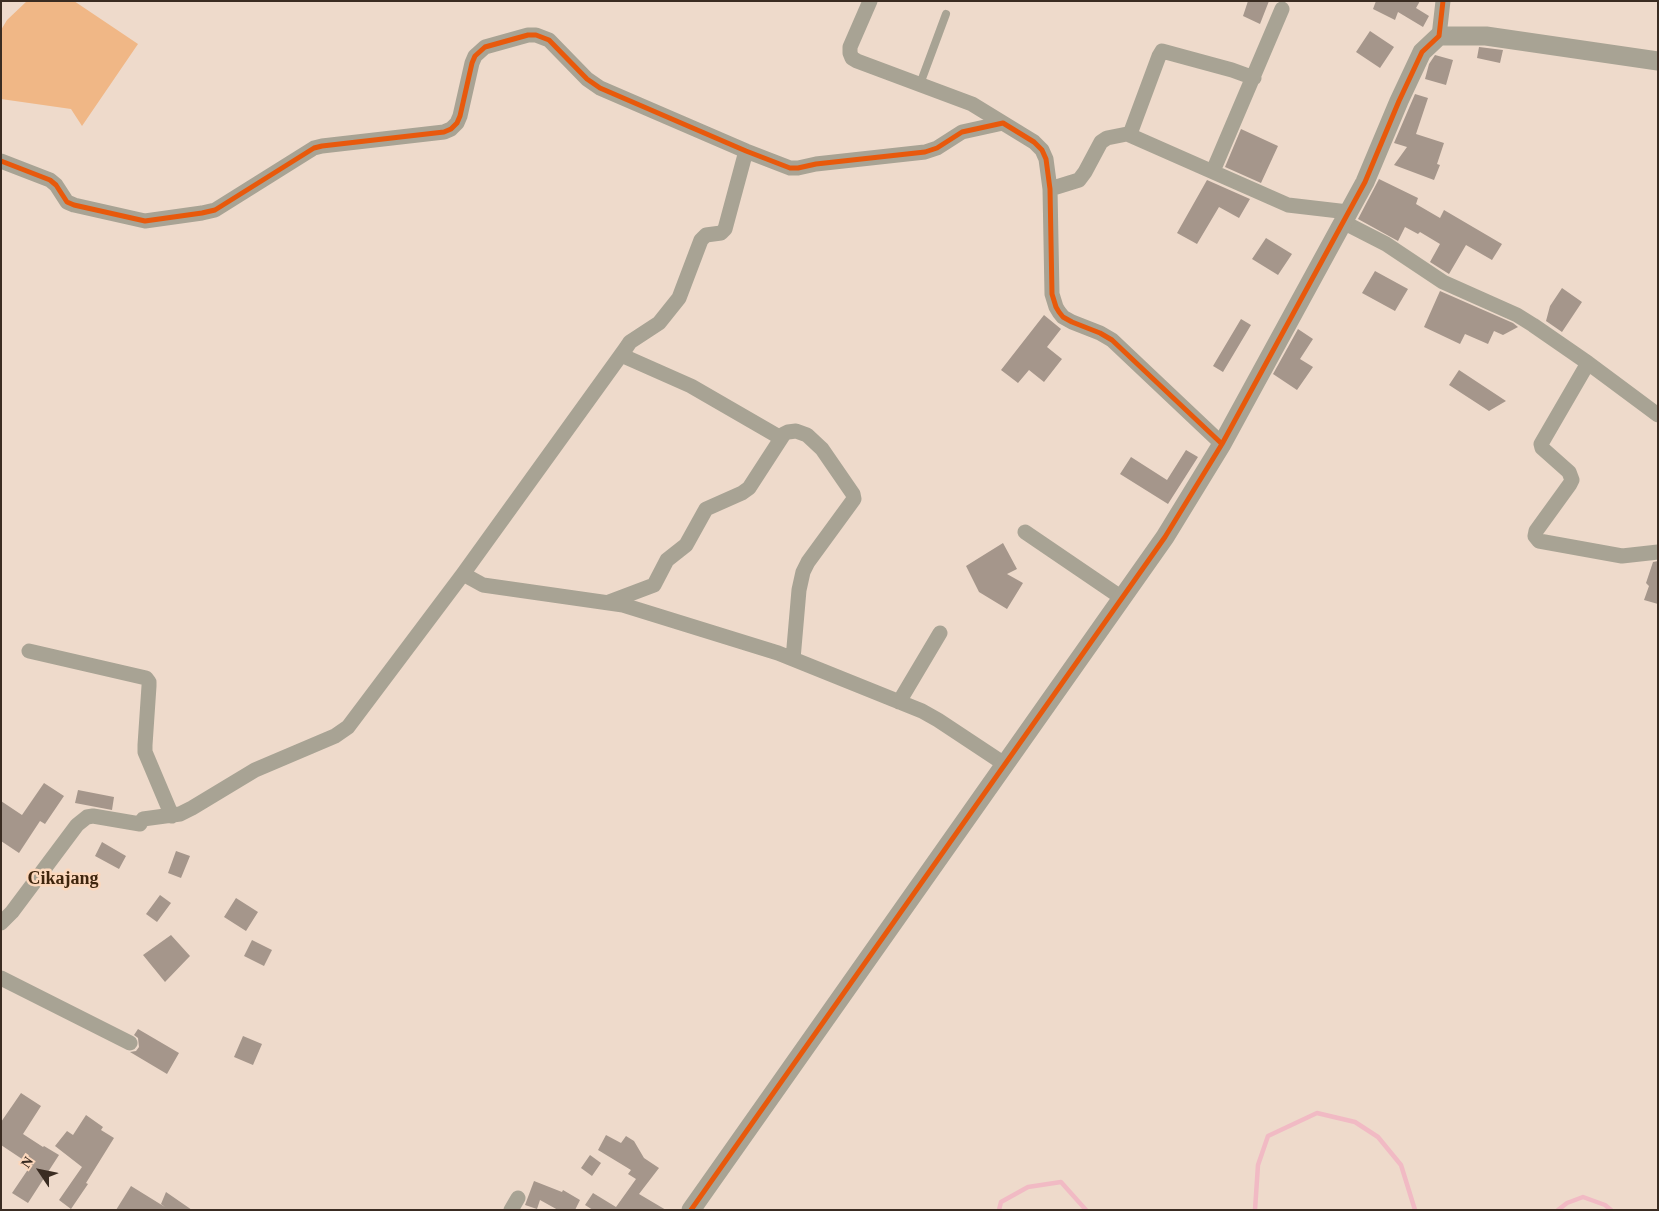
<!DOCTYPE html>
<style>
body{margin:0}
#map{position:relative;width:1659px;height:1211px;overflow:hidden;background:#eedacb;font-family:"Times New Roman",serif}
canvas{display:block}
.frame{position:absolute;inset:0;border:2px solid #3a2c22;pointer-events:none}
.north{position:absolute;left:15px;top:1146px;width:50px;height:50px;-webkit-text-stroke:4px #fcd8bd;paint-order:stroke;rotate:304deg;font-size:14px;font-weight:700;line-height:20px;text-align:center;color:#3a2c22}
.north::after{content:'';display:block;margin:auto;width:18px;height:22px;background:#3a2c22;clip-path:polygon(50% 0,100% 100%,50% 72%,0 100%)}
</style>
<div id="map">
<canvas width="1659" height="1211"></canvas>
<div class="frame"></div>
<div class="north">N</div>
</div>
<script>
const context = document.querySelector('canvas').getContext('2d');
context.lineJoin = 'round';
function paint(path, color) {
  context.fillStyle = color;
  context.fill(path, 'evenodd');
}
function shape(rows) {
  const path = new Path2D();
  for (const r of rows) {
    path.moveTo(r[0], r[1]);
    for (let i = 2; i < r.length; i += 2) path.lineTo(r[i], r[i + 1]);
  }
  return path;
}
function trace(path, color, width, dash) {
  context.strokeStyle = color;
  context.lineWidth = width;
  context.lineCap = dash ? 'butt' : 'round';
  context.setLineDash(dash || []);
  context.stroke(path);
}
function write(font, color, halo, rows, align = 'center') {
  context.font = font + ' "Times New Roman",serif';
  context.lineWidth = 5;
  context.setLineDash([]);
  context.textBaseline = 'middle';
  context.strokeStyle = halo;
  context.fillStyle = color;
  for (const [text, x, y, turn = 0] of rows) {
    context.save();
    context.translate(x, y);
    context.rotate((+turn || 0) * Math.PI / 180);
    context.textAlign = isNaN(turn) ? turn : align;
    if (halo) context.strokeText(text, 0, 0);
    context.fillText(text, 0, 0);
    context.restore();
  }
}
const green = shape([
 [27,1,74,1,138,44,82,126,71,109,1,99,1,30,7,20]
]);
const stream = shape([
 [999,1210,1001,1202,1028,1187,1061,1182,1086,1210],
 [1255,1210,1258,1165,1268,1136,1317,1113,1355,1122,1378,1137,1401,1165,1415,1210],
 [1558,1210,1567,1203,1583,1197,1605,1205,1611,1210]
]);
const building = shape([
 [1248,1,1269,1,1260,24,1243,16],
 [1376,1,1420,1,1416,8,1429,16,1423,27,1398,12,1395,20,1373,9],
 [1370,31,1394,47,1380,68,1356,52],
 [1479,47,1503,50,1500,63,1477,58],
 [1435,55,1453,60,1446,85,1425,79,1429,64],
 [1415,94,1428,98,1416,134,1444,143,1437,164,1440,165,1434,180,1394,165,1407,147,1394,143],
 [1241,129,1278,146,1261,183,1225,167],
 [1379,179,1418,198,1416,204,1440,218,1444,210,1502,244,1492,260,1466,245,1449,274,1430,262,1440,244,1420,232,1418,234,1405,227,1398,241,1358,219],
 [1207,180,1250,199,1239,218,1219,207,1197,244,1177,233],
 [1266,238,1292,254,1278,275,1252,259],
 [1375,271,1408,289,1395,311,1362,293],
 [1562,288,1582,302,1562,332,1546,321,1550,306],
 [1440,291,1513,323,1518,327,1503,335,1494,331,1488,344,1465,334,1460,344,1424,327],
 [1044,315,1061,329,1047,347,1062,359,1044,382,1029,370,1018,383,1001,370],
 [1241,319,1251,325,1223,372,1213,366],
 [1298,329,1313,339,1300,359,1313,367,1297,390,1273,374],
 [1459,370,1506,401,1489,411,1449,385],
 [1186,450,1198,457,1168,504,1120,474,1131,457,1167,480],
 [1003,543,1017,569,1007,574,1023,583,1007,609,979,592,966,566],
 [1658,561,1658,604,1644,600,1649,586,1646,583,1653,562],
 [44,783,64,796,45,824,40,821,19,853,1,841,1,801,22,815],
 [78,790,114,797,112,810,75,803],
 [102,842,126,856,119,869,95,856],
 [176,851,190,856,181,878,168,873],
 [160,895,171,903,157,922,146,914],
 [236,898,258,912,246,931,224,917],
 [171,935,190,956,165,982,143,955],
 [252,940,272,950,264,966,244,956],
 [138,1029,179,1053,167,1074,130,1052,136,1051,139,1047,138,1038,134,1035],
 [243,1036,262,1044,253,1065,234,1057],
 [21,1093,41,1106,23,1134,43,1147,44,1146,59,1155,28,1203,12,1193,31,1165,1,1145,1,1122],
 [86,1115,103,1127,101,1130,114,1138,86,1183,88,1184,71,1209,59,1200,82,1167,55,1146,67,1131,73,1135],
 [606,1135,621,1143,626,1136,634,1141,644,1158,659,1168,639,1194,666,1210,593,1210,585,1205,593,1193,616,1207,636,1179,628,1174,631,1170,598,1150],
 [590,1155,601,1163,592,1176,581,1168],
 [534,1181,562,1192,563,1190,580,1200,575,1210,558,1210,540,1200,537,1209,525,1205],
 [131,1186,165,1207,161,1204,166,1192,192,1210,116,1210]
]);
const service = shape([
 [920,84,946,14]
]);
const minor = shape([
 [870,1,850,47,850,53,852,58,857,61,972,104,1003,123],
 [1439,36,1443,1],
 [1130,134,1159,56,1162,51,1232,70,1254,78],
 [1,161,50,180,56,185,67,202,74,205,145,221,202,213,215,210,314,148,322,146,444,132,451,129,457,123,460,116,472,63,475,56,485,47,528,35,536,35,549,40,587,79,600,88,746,151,790,168,798,168,816,164,925,152,937,148,962,132,1003,123,1034,142,1042,150,1046,159,1050,189,1052,294,1056,307,1059,312,1063,317,1072,322,1100,333,1112,340,1222,444],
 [1213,171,1282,9],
 [1050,189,1079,180,1085,172,1101,142,1107,138,1127,134,1288,205,1348,212],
 [1343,222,1386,244,1443,282,1517,315,1533,325,1588,363,1658,415],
 [621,355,691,386,781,438],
 [1588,363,1541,444,1542,448,1569,472,1572,480,1570,484,1536,531,1535,536,1539,541,1622,556,1658,552],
 [1025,532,1122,598],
 [463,574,483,585,623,605,778,653,922,711,938,720,1006,765],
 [609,602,654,585,667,560,686,545,706,509,742,493,749,488,784,434,788,432,796,431,807,435,822,449,853,494,854,499,808,562,803,572,799,590,793,659],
 [29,651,146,678,149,682,149,686,145,745,145,752,172,816],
 [899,702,940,633],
 [1,923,12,912,77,825,87,817,93,816,140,824,143,819,180,814,192,808,255,770,335,736,348,727,463,574,626,348,630,342,659,323,679,298,701,240,706,235,721,233,725,229,746,151],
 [1,978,130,1043],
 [511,1210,518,1198]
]);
const tertiary = shape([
 [691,1210,1165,537,1222,444,1365,182,1399,101,1422,52,1439,36,1486,36,1658,61]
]);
const cycleway = shape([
 [1,161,50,180,56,185,67,202,74,205,145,221,202,213,215,210,314,148,322,146,444,132,451,129,457,123,460,116,472,63,475,56,485,47,528,35,536,35,549,40,587,79,600,88,746,151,790,168,798,168,816,164,925,152,937,148,962,132,1003,123,1034,142,1042,150,1046,159,1050,189,1052,294,1056,307,1059,312,1063,317,1072,322,1100,333,1112,340,1222,444],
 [691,1210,1165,537,1222,444,1365,182,1399,101,1422,52,1439,36,1443,1]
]);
const quarterNames = [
 ["Cikajang",63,879]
];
paint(green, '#f0b786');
trace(stream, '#f1bac4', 4.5);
paint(building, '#a5968b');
trace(service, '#a8a394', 8);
trace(minor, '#a8a394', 15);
trace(tertiary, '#a8a394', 19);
trace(cycleway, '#e8590c', 5);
write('bold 18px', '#3f250d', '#fcd8bd', quarterNames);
</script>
